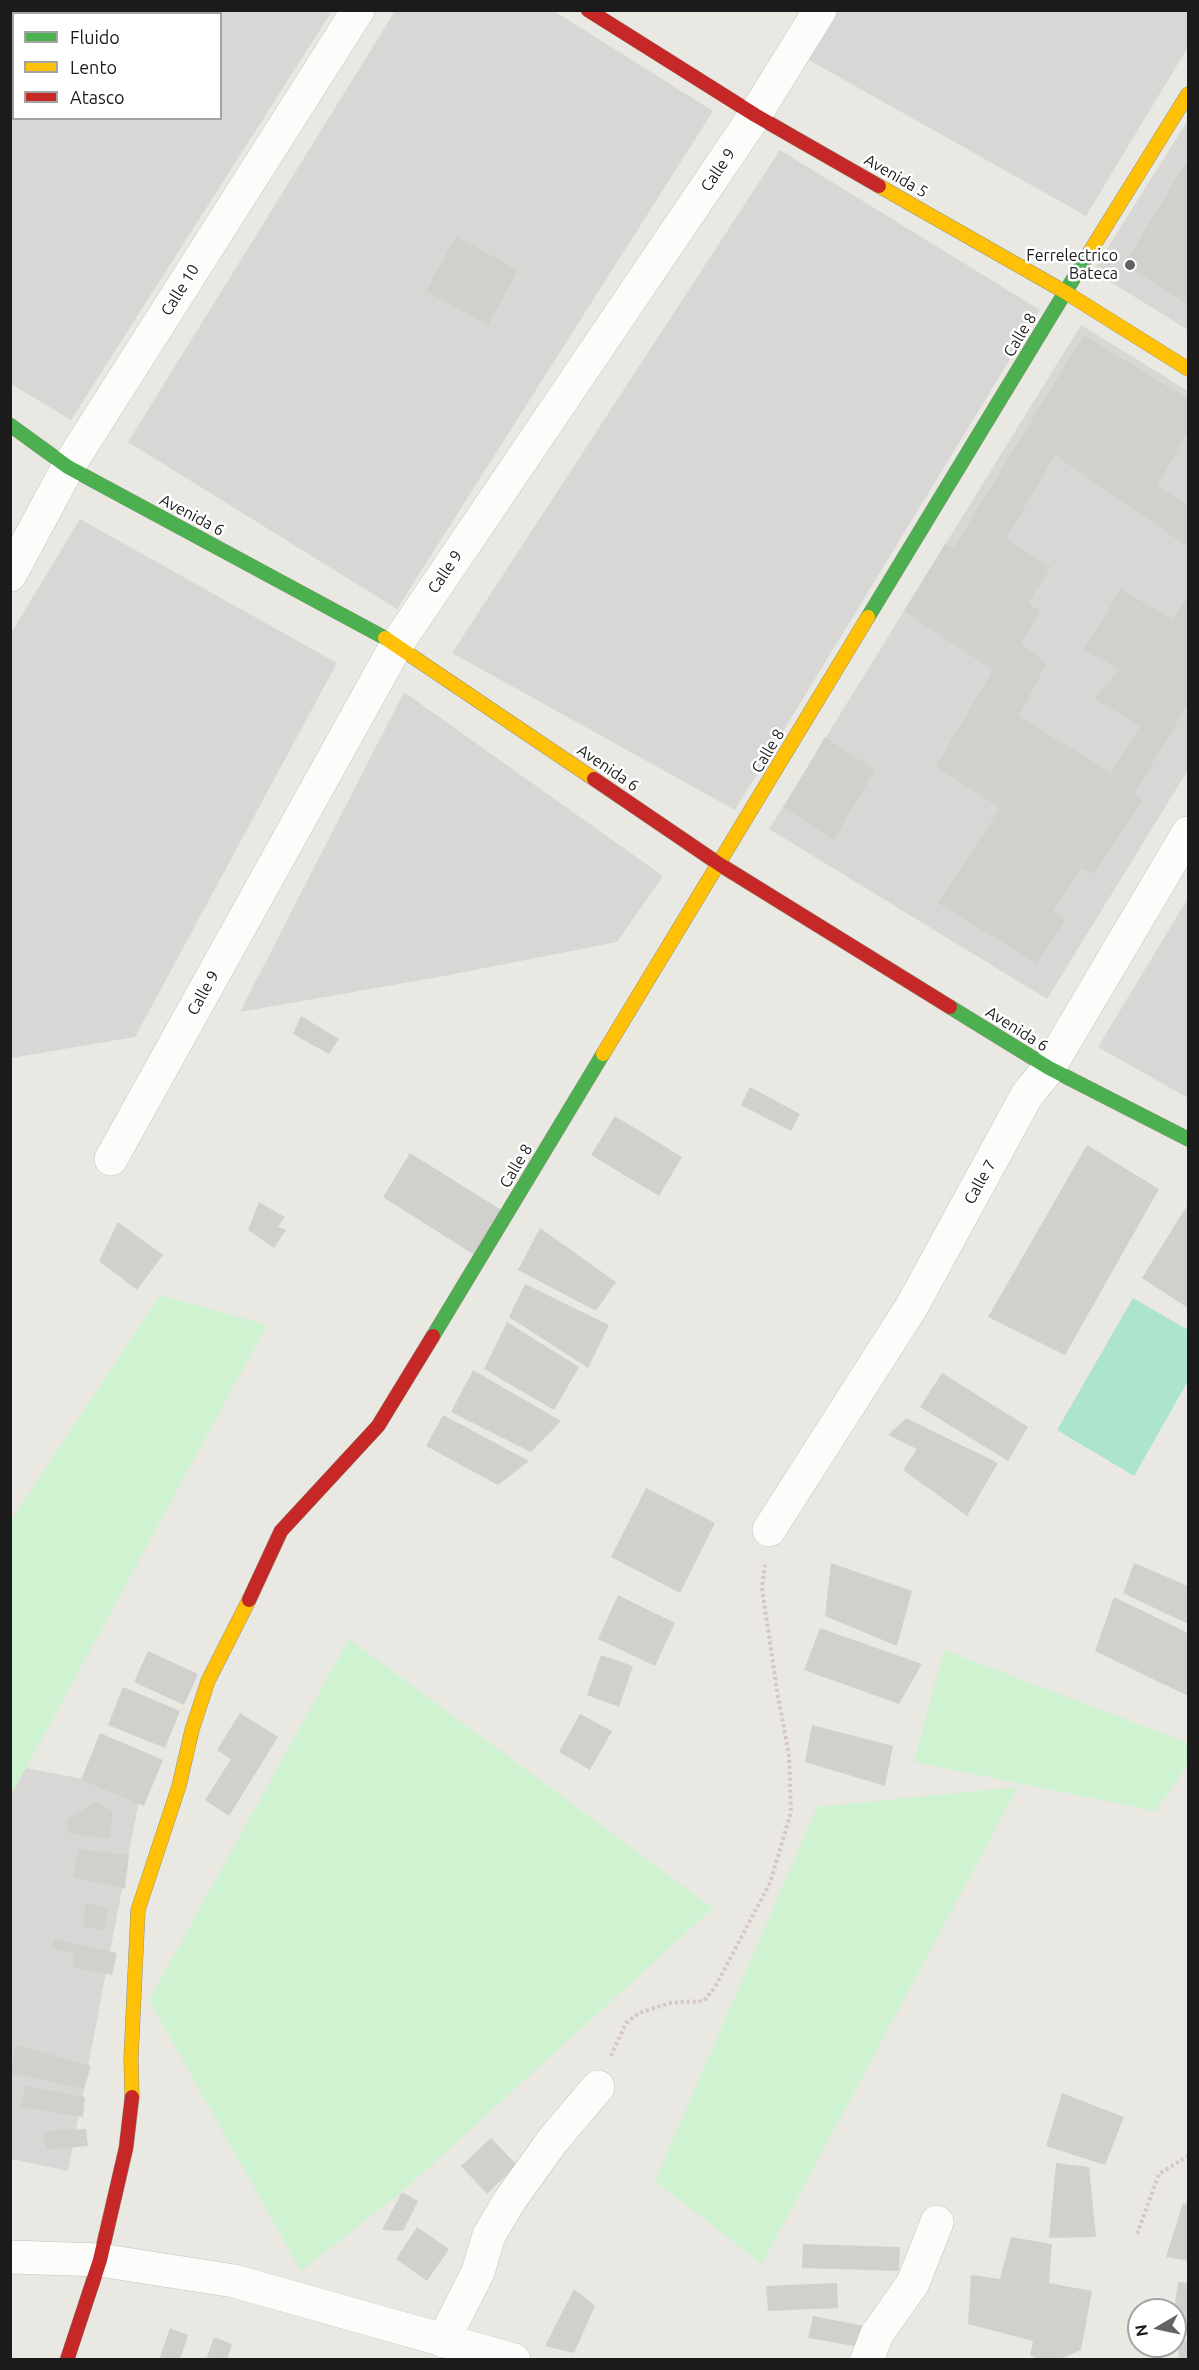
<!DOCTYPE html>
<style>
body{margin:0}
#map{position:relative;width:1199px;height:2370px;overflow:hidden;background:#eae8e3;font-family:Ubuntu,sans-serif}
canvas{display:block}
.frame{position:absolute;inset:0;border:12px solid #1b1b1b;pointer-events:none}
.legend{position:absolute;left:12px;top:12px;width:210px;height:108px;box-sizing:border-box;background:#fff;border:2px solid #a4a4a4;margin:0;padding:8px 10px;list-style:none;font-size:18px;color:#1b1b1b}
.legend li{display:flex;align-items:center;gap:12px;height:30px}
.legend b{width:30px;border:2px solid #a4a4a4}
.north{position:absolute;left:1127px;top:2298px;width:60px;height:60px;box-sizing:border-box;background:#fff;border:2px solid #a4a4a4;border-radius:50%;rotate:261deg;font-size:16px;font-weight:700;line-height:24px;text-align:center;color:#1b1b1b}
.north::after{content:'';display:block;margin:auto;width:21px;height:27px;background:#636361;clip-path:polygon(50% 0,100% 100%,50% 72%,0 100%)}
</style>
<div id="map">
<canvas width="1199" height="2370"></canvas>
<div class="frame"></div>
<ul class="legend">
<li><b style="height:8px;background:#4caf50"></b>Fluido</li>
<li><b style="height:8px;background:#ffc107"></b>Lento</li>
<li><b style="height:8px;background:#c62828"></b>Atasco</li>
</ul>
<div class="north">N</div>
</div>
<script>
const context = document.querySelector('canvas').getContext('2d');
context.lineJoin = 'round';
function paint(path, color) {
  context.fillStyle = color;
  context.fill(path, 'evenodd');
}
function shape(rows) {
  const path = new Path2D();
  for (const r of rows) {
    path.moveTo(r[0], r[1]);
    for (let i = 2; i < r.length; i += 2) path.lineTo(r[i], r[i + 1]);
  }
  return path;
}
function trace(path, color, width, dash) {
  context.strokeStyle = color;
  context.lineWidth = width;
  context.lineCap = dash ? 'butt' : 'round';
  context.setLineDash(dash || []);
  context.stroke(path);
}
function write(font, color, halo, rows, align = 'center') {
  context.font = font + ' Ubuntu,sans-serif';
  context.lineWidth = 5;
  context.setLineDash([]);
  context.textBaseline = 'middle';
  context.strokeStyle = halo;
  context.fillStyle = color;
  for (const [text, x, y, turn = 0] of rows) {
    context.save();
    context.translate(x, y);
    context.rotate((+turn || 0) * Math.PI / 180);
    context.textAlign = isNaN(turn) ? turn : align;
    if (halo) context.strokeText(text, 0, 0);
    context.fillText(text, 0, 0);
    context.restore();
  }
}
const residential = shape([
 [11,10,332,11,71,420,11,384],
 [14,14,220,14,220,118,14,118],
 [395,11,554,11,713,111,397,609,128,442],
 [836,11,1188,11,1188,47,1086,216,807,59],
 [1188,120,1188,330,1093,271],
 [780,150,1040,310,735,810,452,653],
 [1081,325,1188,391,1188,770,1047,999,769,829],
 [80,519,337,663,135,1037,11,1058,11,633],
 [404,692,663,876,617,942,444,976,240,1012],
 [1188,898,1188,1098,1098,1047],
 [10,1765,141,1790,68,2171,11,2159]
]);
const park = shape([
 [160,1295,267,1325,13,1792,10,1777,11,1521],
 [349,1639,713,1908,402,2192,301,2271,149,2000],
 [944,1650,1188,1743,1188,1764,1156,1811,914,1762],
 [1018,1787,762,2264,655,2181,817,1807]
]);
const pitch = shape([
 [1133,1298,1188,1330,1188,1381,1134,1476,1057,1430]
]);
const building = shape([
 [1188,159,1188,304,1124,265],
 [456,236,518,270,488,325,426,291],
 [1084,335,1188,399,1188,431,1157,486,1188,505,1188,547,1055,455,1006,539,1051,567,1028,603,1040,611,1021,643,1046,664,1019,716,1111,773,1140,726,1095,699,1119,670,1084,649,1121,589,1173,620,1188,594,1188,704,1134,794,1143,800,1094,874,1081,868,1053,911,1065,921,1036,963,938,903,1000,808,936,766,993,670,904,611,945,544,953,549],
 [825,737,875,770,834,839,784,808],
 [301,1016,339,1039,329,1054,293,1034],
 [750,1087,800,1114,791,1131,741,1105],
 [615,1116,682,1157,659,1196,591,1155],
 [1087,1145,1159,1189,1065,1355,988,1317],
 [410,1153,503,1211,476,1256,383,1197],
 [259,1202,285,1217,278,1227,286,1230,274,1248,248,1230],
 [1188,1204,1188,1308,1142,1278],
 [118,1222,163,1255,137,1290,99,1261],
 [540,1228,616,1282,596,1311,518,1270],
 [525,1284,609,1325,588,1368,509,1317],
 [507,1322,579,1367,554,1410,484,1369],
 [473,1370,561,1421,531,1452,451,1412],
 [942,1373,1028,1427,1008,1461,920,1407],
 [443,1415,529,1461,498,1485,426,1446],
 [906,1418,998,1463,967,1516,903,1470,917,1449,888,1435],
 [646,1488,715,1523,680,1593,611,1557],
 [831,1563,912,1591,897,1646,825,1616],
 [1134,1563,1188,1586,1188,1624,1123,1593],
 [618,1595,675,1623,655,1666,598,1639],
 [1114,1597,1188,1633,1188,1696,1095,1651],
 [820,1628,922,1664,899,1704,804,1670],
 [148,1651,198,1674,184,1705,134,1682],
 [601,1655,633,1666,619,1707,587,1695],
 [123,1687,180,1711,165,1748,108,1725],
 [240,1713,278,1737,229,1816,205,1800,231,1759,217,1750],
 [580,1714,612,1731,590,1770,559,1752],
 [812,1725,893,1746,885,1786,805,1762],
 [100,1733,163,1760,144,1806,81,1780],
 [95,1802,113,1811,110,1839,68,1833,67,1819],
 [78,1849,129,1855,125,1889,74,1877],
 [85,1903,108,1908,105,1931,84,1927],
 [54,1939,117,1953,112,1975,72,1967,75,1953,51,1949],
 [16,2045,91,2066,84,2089,10,2073],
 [26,2086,85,2097,83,2117,21,2107],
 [1062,2093,1124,2117,1105,2165,1046,2146],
 [86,2129,88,2146,46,2150,43,2131],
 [491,2138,517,2165,487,2194,461,2166],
 [1056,2163,1089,2167,1096,2237,1049,2238],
 [402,2192,418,2201,403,2231,382,2230],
 [1183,2203,1188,2204,1188,2261,1166,2257],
 [417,2227,449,2249,427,2281,396,2259],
 [1011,2237,1052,2244,1049,2283,1092,2291,1081,2350,1058,2360,1041,2360,1030,2355,1033,2341,968,2324,971,2275,1000,2279],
 [803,2244,900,2247,899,2271,802,2268],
 [1178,2282,1188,2283,1188,2323,1175,2323,1174,2310],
 [837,2283,838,2308,768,2311,766,2286],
 [574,2289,595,2306,574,2353,545,2346],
 [813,2316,864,2326,860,2347,808,2338],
 [170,2328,188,2335,180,2360,159,2360],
 [214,2337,232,2344,227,2360,206,2360],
 [1188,2340,1188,2360,1179,2360,1178,2342]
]);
const path = shape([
 [611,2056,626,2023,639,2013,670,2003,704,2001,715,1987,770,1883,791,1812,789,1755,777,1691,762,1588,765,1565],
 [1137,2234,1159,2174,1188,2156]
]);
const street = shape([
 [10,575,68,467,358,10],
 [111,1159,397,644,755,115,820,10],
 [769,1530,912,1306,1027,1095,1049,1068,1188,833],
 [10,2257,100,2260,234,2281,514,2360],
 [443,2341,478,2272,489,2235,510,2200,553,2140,598,2087],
 [867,2360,877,2334,913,2283,937,2222]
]);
const fast = shape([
 [10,425,68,467,385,638],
 [868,617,1089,253],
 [950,1007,1049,1068,1188,1139],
 [433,1336,603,1054]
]);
const slow = shape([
 [879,186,1065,292,1188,369],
 [1089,253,1188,94],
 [385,638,594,779],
 [603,1054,868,617],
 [132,2097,131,2058,138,1910,179,1786,192,1730,208,1681,249,1600]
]);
const jam = shape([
 [588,10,755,115,879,186],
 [594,779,719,864,950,1007],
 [249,1600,281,1531,378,1426,433,1336],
 [67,2360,100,2260,126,2148,132,2097]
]);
const markers = [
 [1130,265,6,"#636361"]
];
const streetNames = [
 ["Calle 9",718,170,-56],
 ["Avenida 5",896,176,30],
 ["Calle 10",180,290,-58],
 ["Calle 8",1020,335,-59],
 ["Avenida 6",192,515,28],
 ["Calle 9",445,572,-56],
 ["Calle 8",768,751,-59],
 ["Avenida 6",608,768,34],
 ["Calle 9",203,993,-61],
 ["Avenida 6",1017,1029,32],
 ["Calle 8",516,1166,-59],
 ["Calle 7",980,1182,-61]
];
const poiNames = [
 ["Ferrelectrico",1118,256],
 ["Bateca",1118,274]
];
paint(residential, '#d9d7d5');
paint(park, '#cff2d0');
paint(pitch, '#ace4ce');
paint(building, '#d2d0cc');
trace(street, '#c2c2bf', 34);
trace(fast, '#91937b', 15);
trace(slow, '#91937b', 15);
trace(jam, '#91937b', 15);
trace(path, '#d6c7c3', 4, [3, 3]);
trace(street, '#fcfcfb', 33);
trace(fast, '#4caf50', 14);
trace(slow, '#ffc107', 14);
trace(jam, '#c62828', 14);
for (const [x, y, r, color] of markers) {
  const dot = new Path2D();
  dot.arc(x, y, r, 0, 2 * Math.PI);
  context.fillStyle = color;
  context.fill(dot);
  trace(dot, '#fff', 2);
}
write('16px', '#1b1b1b', '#fff', streetNames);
write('16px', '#1b1b1b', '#fff', poiNames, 'right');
</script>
